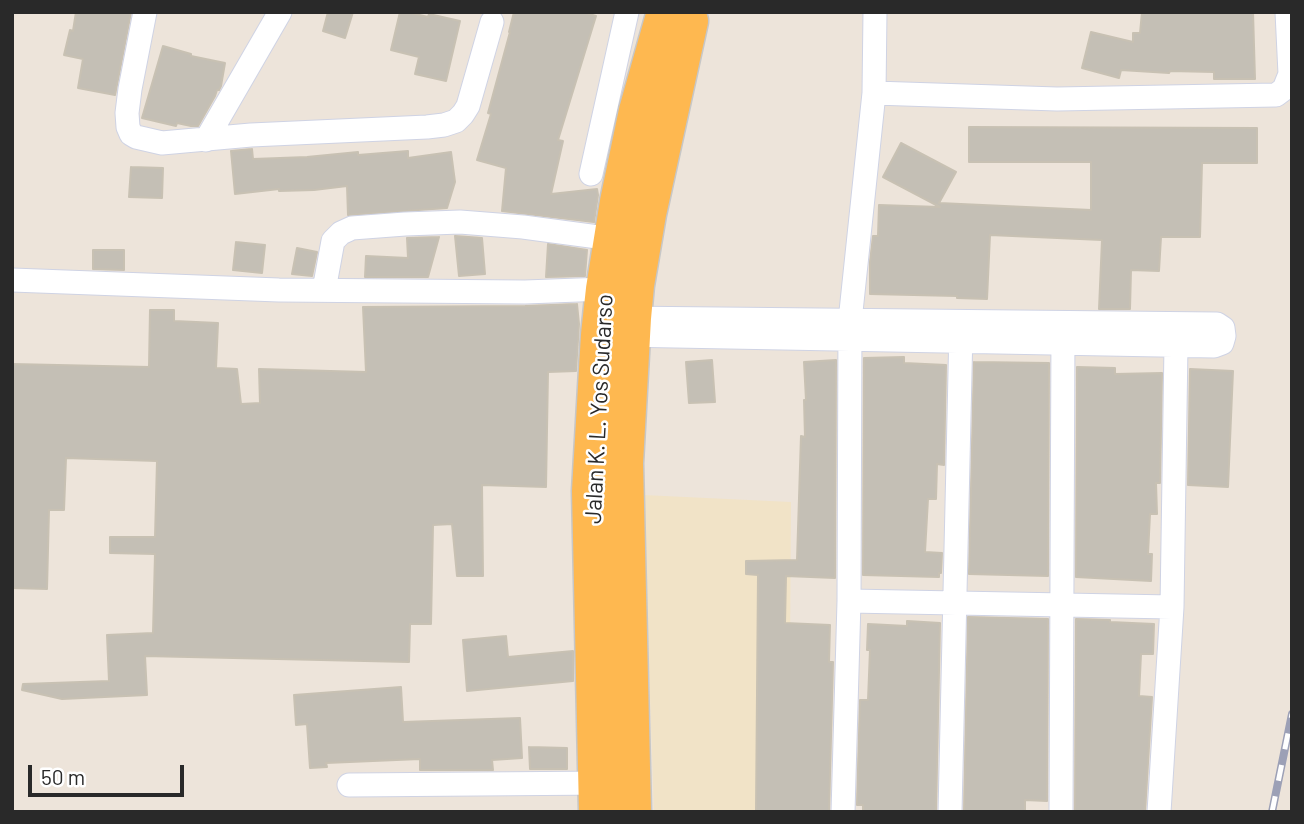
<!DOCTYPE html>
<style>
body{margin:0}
#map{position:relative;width:1304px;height:824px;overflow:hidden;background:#ede4da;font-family:Barlow,sans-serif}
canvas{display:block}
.frame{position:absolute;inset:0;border:14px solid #292929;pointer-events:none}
.scale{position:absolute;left:28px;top:765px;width:156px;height:32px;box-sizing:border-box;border:4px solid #292929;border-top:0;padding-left:9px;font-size:21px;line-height:24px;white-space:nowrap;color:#292929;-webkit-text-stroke:5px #fff;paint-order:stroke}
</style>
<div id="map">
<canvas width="1304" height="824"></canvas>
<div class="frame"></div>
<div class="scale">50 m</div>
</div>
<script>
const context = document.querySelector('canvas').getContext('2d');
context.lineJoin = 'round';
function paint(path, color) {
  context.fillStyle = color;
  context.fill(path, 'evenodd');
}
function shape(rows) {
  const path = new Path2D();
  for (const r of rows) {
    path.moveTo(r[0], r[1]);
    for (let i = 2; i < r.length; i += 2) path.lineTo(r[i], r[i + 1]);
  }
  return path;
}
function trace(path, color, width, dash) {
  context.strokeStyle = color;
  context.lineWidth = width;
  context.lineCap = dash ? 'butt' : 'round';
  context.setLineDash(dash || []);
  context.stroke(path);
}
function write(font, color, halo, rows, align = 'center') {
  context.font = font + ' Barlow,sans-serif';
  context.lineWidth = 5;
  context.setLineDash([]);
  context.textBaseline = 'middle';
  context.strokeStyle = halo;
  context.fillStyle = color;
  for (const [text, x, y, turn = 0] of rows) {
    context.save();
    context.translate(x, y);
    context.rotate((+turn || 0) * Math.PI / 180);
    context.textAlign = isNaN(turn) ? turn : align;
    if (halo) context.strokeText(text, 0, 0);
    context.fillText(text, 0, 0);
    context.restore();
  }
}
const education = shape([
 [643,495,791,502,789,812,654,812]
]);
const building = shape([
 [76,12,131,12,115,95,78,88,83,59,64,55,70,30,73,31,76,12],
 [328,12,353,12,345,38,323,31,328,12],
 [400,12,407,12,428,17,429,14,460,21,446,81,415,74,419,57,391,50,400,12],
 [514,12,583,12,596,16,558,140,563,141,551,194,597,189,598,195,594,222,502,211,506,168,477,160,491,114,488,113,510,32,509,32,514,12],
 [1142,12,1253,12,1255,79,1214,79,1214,72,1170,71,1169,73,1121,70,1119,78,1082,68,1091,32,1133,42,1133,33,1140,33,1142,12],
 [163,46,191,54,191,56,225,63,221,86,219,90,217,90,215,96,198,126,191,126,177,123,176,126,142,118,163,46],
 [969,127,1257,128,1257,163,1202,163,1200,237,1161,237,1159,271,1131,270,1130,309,1099,309,1102,240,990,235,987,299,957,298,957,296,870,294,870,262,873,236,878,236,879,205,940,207,883,177,901,143,956,172,939,203,1091,210,1091,162,969,162,969,127],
 [252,149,253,159,307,157,358,152,358,155,408,151,408,158,451,152,455,182,447,208,348,215,347,186,314,190,279,191,279,189,235,194,231,151,252,149],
 [131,167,163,168,162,198,129,197,131,167],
 [455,236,482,238,485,274,459,276,455,236],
 [439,237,428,277,365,277,366,256,408,258,407,238,439,237],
 [236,242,265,245,262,273,233,270,236,242],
 [548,244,587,250,585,276,546,277,548,244],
 [297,248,317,252,312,276,292,274,297,248],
 [93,250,124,250,124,270,93,269,93,250],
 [577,304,579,324,576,371,548,372,546,487,482,485,483,576,457,576,452,524,433,525,431,624,410,624,409,662,145,656,147,695,62,699,22,690,23,684,109,681,107,635,153,633,155,554,110,553,110,537,155,537,157,461,66,458,64,510,49,510,47,589,12,588,12,364,149,367,150,310,174,310,174,321,218,323,216,368,237,369,241,404,260,403,259,369,366,372,363,307,525,306,577,304],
 [904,357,904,363,946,365,944,465,937,464,936,499,928,499,925,552,942,553,941,573,939,573,939,577,863,575,864,358,904,357],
 [712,360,715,402,689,403,686,362,712,360],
 [836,360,835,578,786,576,785,623,830,625,829,662,833,662,829,812,756,812,758,575,746,574,746,561,797,560,801,436,805,437,804,400,806,400,804,362,836,360],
 [974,362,1049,363,1048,576,969,574,974,362],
 [1077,367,1115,368,1115,374,1162,373,1160,483,1156,483,1157,514,1150,514,1148,554,1152,554,1151,581,1076,577,1077,367],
 [1190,369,1233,371,1228,487,1188,485,1190,369],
 [968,617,1048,619,1047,801,1025,800,1025,812,964,812,968,617],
 [1076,619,1110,620,1110,622,1154,624,1153,654,1141,654,1139,696,1152,697,1145,812,1075,812,1076,619],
 [907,621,940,623,936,812,863,812,863,805,857,805,860,700,868,700,870,650,867,650,868,624,907,626,907,621],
 [506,636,508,657,573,651,573,681,467,691,463,640,506,636],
 [401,687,403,722,520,718,522,758,492,760,493,770,420,770,420,759,326,763,327,767,310,768,307,724,296,725,294,695,401,687],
 [529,747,567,748,567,769,530,769,529,747]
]);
const minor = shape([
 [145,12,130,89,127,113,128,127,131,134,136,137,162,143,251,135,427,127,444,125,456,121,463,114,468,106,492,22],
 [874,93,1057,99,1276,95,1284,89,1290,74,1287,12],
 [206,140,280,12],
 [591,174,627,12],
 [12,280,279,290,525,292,605,289],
 [324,290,333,241,341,233,352,228,405,224,460,222,523,227,613,239],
 [620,318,1217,324,1223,328,1224,336,1222,343,1214,346,621,335],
 [849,601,1172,607],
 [349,785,608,783],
 [843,812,849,601,850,321,874,93,875,12],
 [950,812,961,329],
 [1061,812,1063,330],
 [1159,812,1172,607,1176,345]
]);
const trunk = shape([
 [598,812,591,491,600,335,605,289,619,202,638,111,666,12],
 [632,812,624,463,632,318,635,285,647,214,689,21]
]);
const rail = shape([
 [1272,812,1292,714]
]);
const streetNames = [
 ["Jalan K. L. Yos Sudarso",599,409,-87]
];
paint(education, '#f1e3c7');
paint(building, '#c4bfb5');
trace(building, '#c8c1b3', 2);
trace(minor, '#cfd3e4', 25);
trace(trunk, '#c7c7c7', 41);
trace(minor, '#fff', 23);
trace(trunk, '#feb850', 38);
trace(rail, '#9ca0b6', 8);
trace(rail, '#fff', 5, [16]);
write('23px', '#292929', '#fff', streetNames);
</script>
